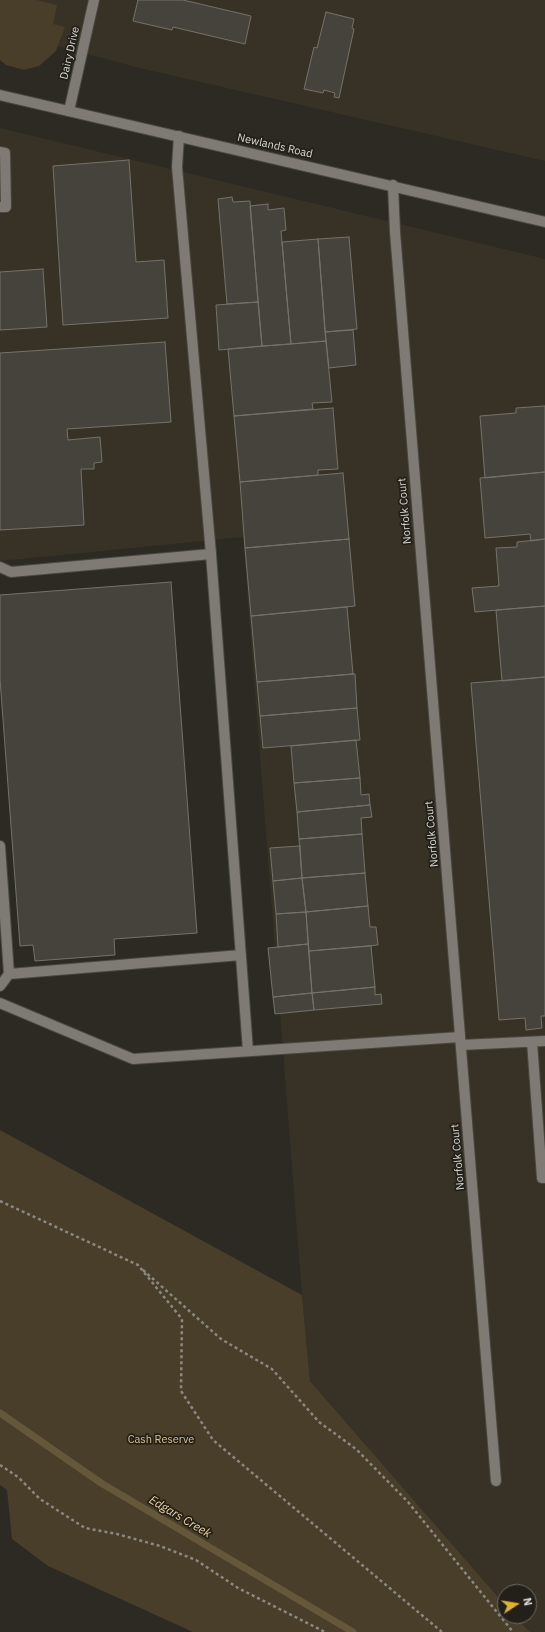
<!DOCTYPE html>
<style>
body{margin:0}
#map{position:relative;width:545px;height:1632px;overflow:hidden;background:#2d2a24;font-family:"IBM Plex Sans",sans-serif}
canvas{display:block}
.north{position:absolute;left:497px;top:1584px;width:40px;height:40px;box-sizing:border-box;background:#23201a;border:1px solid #6d6a65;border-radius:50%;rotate:78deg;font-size:11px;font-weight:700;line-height:16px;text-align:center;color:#dcdad6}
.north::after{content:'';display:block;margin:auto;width:14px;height:18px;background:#e0b034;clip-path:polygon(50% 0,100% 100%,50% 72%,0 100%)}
</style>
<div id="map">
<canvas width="545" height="1632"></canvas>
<div class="north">N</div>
</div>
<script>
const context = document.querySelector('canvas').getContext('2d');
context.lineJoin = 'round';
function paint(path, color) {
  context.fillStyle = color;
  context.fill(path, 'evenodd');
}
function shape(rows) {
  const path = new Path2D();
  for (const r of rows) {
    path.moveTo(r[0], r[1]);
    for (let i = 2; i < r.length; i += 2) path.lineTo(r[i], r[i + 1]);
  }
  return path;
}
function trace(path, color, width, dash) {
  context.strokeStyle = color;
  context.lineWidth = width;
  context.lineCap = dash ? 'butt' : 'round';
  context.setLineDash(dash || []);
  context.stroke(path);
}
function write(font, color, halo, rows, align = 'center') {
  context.font = font + ' "IBM Plex Sans",sans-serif';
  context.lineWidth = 3.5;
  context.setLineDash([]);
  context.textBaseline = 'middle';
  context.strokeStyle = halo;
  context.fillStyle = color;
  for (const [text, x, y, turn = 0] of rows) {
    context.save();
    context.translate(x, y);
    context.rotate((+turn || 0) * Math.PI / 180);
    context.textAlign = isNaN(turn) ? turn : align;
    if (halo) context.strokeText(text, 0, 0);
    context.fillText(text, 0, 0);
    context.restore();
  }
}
const built = shape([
 [0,0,545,0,545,161,140,68,0,31],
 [0,128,545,259,545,1632,530,1632,514,1616,529,1616,529,1592,505,1592,505,1605,310,1381,302,1295,243,537,0,561]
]);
const green = shape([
 [0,0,36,0,57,5,53,24,65,27,56,51,39,66,24,70,6,65,0,60],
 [0,1130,302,1295,310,1381,505,1605,505,1616,514,1616,530,1632,193,1632,48,1566,12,1539,7,1490,0,1485]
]);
const stream = shape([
 [0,1413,101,1483,353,1632]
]);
const building = shape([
 [138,0,183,0,251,16,245,44,173,27,172,30,133,21,138,0],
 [326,12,354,19,352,28,354,29,339,98,334,97,335,93,324,90,323,93,304,89,314,47,317,48,326,12],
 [129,160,136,262,164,260,168,318,63,325,53,166,129,160],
 [232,197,233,202,250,201,258,302,227,304,218,199,232,197],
 [268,204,268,210,284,208,286,230,281,231,291,344,262,346,250,206,268,204],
 [349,237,357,329,325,332,318,239,349,237],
 [318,239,326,341,291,344,282,242,318,239],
 [43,269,47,327,0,330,0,272,43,269],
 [258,302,262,346,219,350,216,305,258,302],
 [353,330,356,365,329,368,325,332,353,330],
 [326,341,332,402,312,403,313,409,234,416,228,349,326,341],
 [165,342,171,422,67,429,68,440,100,437,102,462,94,463,94,469,81,469,84,525,0,530,0,353,165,342],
 [545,406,545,472,485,478,480,416,516,413,516,408,545,406],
 [333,408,338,469,318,470,318,475,240,482,234,416,333,408],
 [545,472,545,539,531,541,530,534,485,538,480,478,545,472],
 [343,473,349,539,245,548,240,482,343,473],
 [349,539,355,606,251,616,245,548,349,539],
 [545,539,545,606,475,612,472,588,499,586,496,548,517,547,517,542,545,539],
 [171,582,197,933,114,939,115,955,35,961,33,945,20,946,0,679,0,595,171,582],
 [545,606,545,677,502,681,496,610,545,606],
 [347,607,353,674,257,682,251,616,347,607],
 [353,674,355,674,357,708,260,716,257,682,353,674],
 [545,677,545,1016,541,1016,542,1028,526,1030,525,1018,499,1020,471,683,545,677],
 [357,708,360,740,263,748,260,716,357,708],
 [356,740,360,778,294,783,291,746,356,740],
 [360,778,361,795,369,794,370,805,297,812,294,783,360,778],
 [370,805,372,817,361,818,362,834,299,839,297,812,370,805],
 [362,834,365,873,302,878,299,839,362,834],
 [300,846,302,878,273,881,270,848,300,846],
 [365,873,368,906,306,912,302,878,365,873],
 [302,878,306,912,276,914,273,881,302,878],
 [368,906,370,927,376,927,378,945,309,951,306,912,368,906],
 [306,912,308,944,278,947,276,914,306,912],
 [308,944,312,993,273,997,268,948,308,944],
 [371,946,375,987,312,993,309,951,371,946],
 [375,987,375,995,381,994,382,1004,314,1010,312,993,375,987],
 [312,993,314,1010,275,1014,273,997,312,993]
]);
const path = shape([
 [0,1201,138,1265,182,1319,181,1391,213,1440,442,1632],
 [143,1270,221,1339,272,1369,319,1422,356,1449,408,1502,513,1632],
 [0,1465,18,1477,40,1499,85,1528,117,1534,160,1546,196,1560,238,1588,325,1632]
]);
const service = shape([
 [179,136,177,167,211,554,248,1051],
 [0,152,5,153,6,207,0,207],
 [0,567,11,572,211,554],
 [0,846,9,974],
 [0,986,9,974,241,955],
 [0,1003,133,1059,460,1037],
 [532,1042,542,1178,545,1178],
 [461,1045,545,1041]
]);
const minor = shape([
 [69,111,94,0],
 [393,185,395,232,496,1481]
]);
const tertiary = shape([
 [0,95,545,222]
]);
const streetNames = [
 ["Dairy Drive",70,53,-77],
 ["Newlands Road",275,146,13],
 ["Norfolk Court",405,511,-95],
 ["Norfolk Court",432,834,-95],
 ["Norfolk Court",458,1157,-95]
];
const parkNames = [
 ["Cash Reserve",161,1440]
];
const waterNames = [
 ["Edgars Creek",180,1517,31]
];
paint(built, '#383226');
paint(green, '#483e2a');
trace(stream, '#655739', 7);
paint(building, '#46433c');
trace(building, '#75726a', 1);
trace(service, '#494741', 12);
trace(minor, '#494741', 12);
trace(tertiary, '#494741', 12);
trace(path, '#8b8984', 2.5, [3, 3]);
trace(service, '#7f7b74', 10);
trace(minor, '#7f7b74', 10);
trace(tertiary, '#7f7b74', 10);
write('11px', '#dcdad6', '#23201a', streetNames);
write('11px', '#dac188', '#23201a', parkNames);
write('italic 12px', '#f0d69d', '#23201a', waterNames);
</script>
